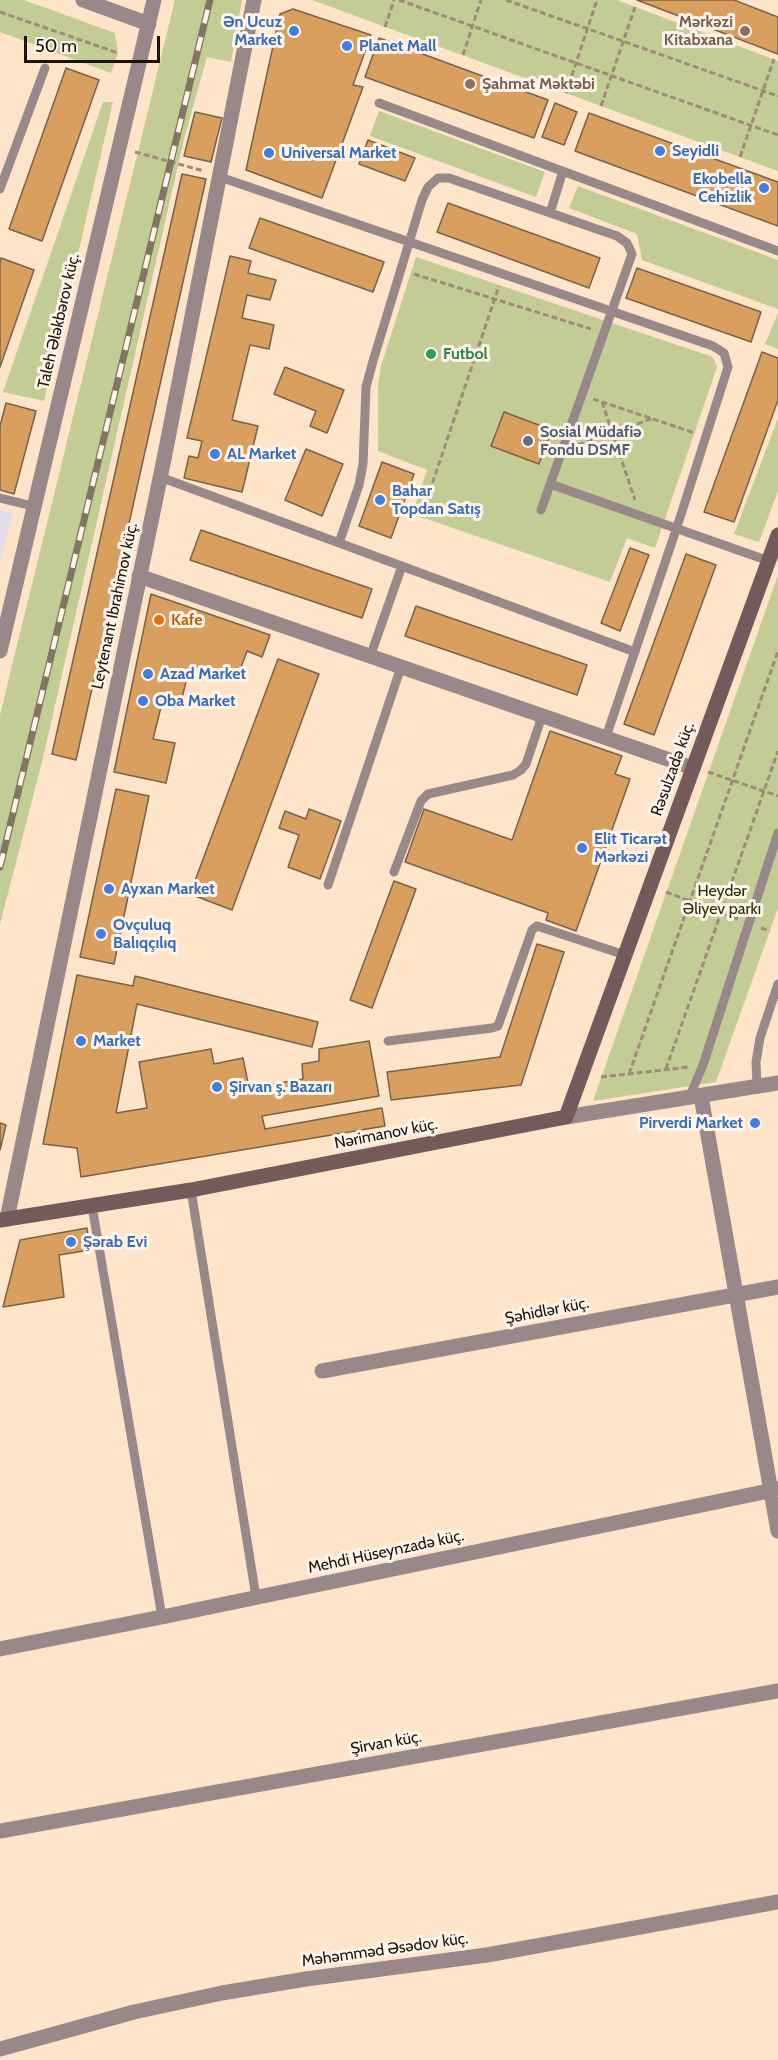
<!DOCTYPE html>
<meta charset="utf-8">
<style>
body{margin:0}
#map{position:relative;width:778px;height:2060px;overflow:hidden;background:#fee4c9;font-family:Cabin,sans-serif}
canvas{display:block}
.scale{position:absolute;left:24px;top:36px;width:136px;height:27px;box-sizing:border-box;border:3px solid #1b1209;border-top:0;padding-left:8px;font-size:18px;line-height:21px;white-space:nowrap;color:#1b1209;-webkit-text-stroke:4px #fff4e9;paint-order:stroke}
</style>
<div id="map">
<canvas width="778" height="2060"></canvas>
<div class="scale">50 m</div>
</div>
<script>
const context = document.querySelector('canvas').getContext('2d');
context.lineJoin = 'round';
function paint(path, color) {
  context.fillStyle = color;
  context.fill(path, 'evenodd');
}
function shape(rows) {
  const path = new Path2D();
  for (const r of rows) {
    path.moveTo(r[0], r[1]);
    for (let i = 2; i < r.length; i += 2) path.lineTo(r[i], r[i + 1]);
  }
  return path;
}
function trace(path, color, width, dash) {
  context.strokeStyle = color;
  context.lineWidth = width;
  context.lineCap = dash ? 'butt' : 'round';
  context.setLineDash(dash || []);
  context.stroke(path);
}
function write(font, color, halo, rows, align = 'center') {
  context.font = font + ' Cabin,sans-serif';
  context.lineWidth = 6;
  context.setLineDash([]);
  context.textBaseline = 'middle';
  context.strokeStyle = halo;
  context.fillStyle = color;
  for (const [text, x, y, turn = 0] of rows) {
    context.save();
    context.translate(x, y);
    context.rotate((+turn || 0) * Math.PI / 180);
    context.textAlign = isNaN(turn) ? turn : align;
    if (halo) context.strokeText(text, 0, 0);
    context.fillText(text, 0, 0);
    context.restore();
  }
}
const education = shape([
 [0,510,13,513,0,561]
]);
const green = shape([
 [0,0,24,0,115,33,118,53,111,73,0,32],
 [175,0,242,0,231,62,207,57,184,139,43,758,0,924,0,715],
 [312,0,617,0,778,61,778,171],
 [103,102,113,102,44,401,3,392],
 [379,111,545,172,536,197,370,136],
 [578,186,778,260,778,309,642,260,637,234,569,208],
 [416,257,713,357,717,367,655,548,627,538,610,582,412,514,427,470,378,451,378,386,381,366],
 [778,313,778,349,765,344],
 [778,418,778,491,759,542,734,534],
 [778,575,778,908,716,1082,593,1101]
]);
const building = shape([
 [637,0,734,0,778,17,778,54,637,0],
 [293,9,371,35,353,85,363,87,322,198,246,170,280,14,293,9],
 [379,38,548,100,534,138,365,77,379,38],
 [66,68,99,80,42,241,9,229,66,68],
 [555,103,577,112,564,145,542,137,555,103],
 [195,112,222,118,211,162,184,156,195,112],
 [589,113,778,182,778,226,575,151,589,113],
 [368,140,415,158,405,181,359,164,368,140],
 [182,174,206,179,76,760,52,754,182,174],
 [448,203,600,258,589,288,437,232,448,203],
 [260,218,384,262,373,292,249,248,260,218],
 [230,256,251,261,248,273,276,280,270,300,247,295,242,318,274,325,269,349,250,345,232,420,258,426,242,492,184,478,189,456,198,458,202,441,187,438,230,256],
 [1,258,34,270,0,367,0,261,1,258],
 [637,268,761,312,751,342,626,298,637,268],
 [762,352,778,358,778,400,734,522,704,512,762,352],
 [285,367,344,390,327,433,310,426,316,411,274,394,285,367],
 [6,403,36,411,14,494,0,490,0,426,6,403],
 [504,412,552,430,539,464,491,446,504,412],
 [306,449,343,464,322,516,285,500,306,449],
 [382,462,414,474,391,538,359,526,382,462],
 [201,530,372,589,362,618,190,560,201,530],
 [630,548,649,555,620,631,601,623,630,548],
 [686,554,716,565,654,735,624,724,686,554],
 [151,594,270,635,262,657,247,651,236,681,190,665,182,698,164,695,153,739,175,743,166,783,114,772,151,594],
 [416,606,587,665,577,695,405,636,416,606],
 [278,659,319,674,232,910,190,894,278,659],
 [550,731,622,756,615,774,630,779,576,931,546,920,548,913,405,862,424,809,512,840,550,731],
 [116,789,149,796,114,964,80,957,116,789],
 [309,809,341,821,320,879,288,867,299,835,279,828,285,811,306,819,309,809],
 [394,881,416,889,372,1008,350,1000,394,881],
 [537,944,564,952,521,1085,391,1100,387,1072,500,1057,537,944],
 [77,975,133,986,135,976,318,1022,312,1047,137,1004,116,1113,147,1108,139,1062,211,1049,214,1064,243,1058,249,1088,303,1079,302,1064,319,1061,319,1049,369,1041,379,1096,262,1116,265,1129,382,1108,385,1126,81,1177,77,1148,43,1144,77,975],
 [0,1123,6,1125,0,1150,0,1123],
 [87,1228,90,1250,59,1255,64,1297,3,1307,20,1240,87,1228]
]);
const path = shape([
 [399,0,778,135],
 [506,0,778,96],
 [0,12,118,53],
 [385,27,394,0],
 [463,55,481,0],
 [566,93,597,0],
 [601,106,635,7],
 [135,152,204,171],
 [740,157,774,59],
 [414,274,591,329],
 [593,399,695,433],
 [602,402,635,500],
 [578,445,651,419],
 [421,517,499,286],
 [708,772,778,796],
 [666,892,738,919],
 [761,928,770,931],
 [666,1069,778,751],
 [629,1074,778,651],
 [601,1077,689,1067]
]);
const service = shape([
 [379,103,778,251],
 [220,177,713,346,724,353,728,367,677,527,606,737],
 [0,189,45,68],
 [550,213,563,171],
 [160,477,635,652],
 [550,484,769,561],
 [0,498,33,506],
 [339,543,359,485,363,464,366,387,373,361,422,200,428,187,438,178,449,178,617,236,627,243,632,254,541,510],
 [370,657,402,566],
 [394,872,421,801,428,794,513,775,521,770,526,764,542,716],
 [328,885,401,667],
 [388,1041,492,1028,498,1026,532,930,537,926,625,955],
 [757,1086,756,1062,760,1038,778,984],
 [689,1098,703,1065,778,833],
 [191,1190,256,1597],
 [92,1206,162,1617]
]);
const minor = shape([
 [83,0,149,24],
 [139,576,693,768],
 [0,651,154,0],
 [701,1096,778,1531],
 [322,1371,778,1287],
 [0,1649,162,1617,778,1489],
 [0,1831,778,1691],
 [0,2049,134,2012,222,1993,306,1979,487,1955,778,1902]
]);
const tertiary = shape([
 [566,1117,778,1083],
 [7,1219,164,459,254,0]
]);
const secondary = shape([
 [0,1220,191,1190,566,1117,778,535]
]);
const rail = shape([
 [0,867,210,0]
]);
const markers = [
 [294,31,6,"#3f7fe0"],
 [745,31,6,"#8d6e63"],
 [347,46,6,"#3f7fe0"],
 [470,84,6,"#8d6e63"],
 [660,151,6,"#3f7fe0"],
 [269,153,6,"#3f7fe0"],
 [764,188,6,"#3f7fe0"],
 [431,354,6,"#2e9e5b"],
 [528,441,6,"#5c6f8a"],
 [215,454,6,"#3f7fe0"],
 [380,500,6,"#3f7fe0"],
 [159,620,6,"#e8710a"],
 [148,674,6,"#3f7fe0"],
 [143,701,6,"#3f7fe0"],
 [582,848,6,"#3f7fe0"],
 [109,889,6,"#3f7fe0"],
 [101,934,6,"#3f7fe0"],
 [81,1041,6,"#3f7fe0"],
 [217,1087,6,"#3f7fe0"],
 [755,1123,6,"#3f7fe0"],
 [71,1242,6,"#3f7fe0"]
];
const shopNames = [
 ["Ən Ucuz",282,22,"right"],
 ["Market",282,40,"right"],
 ["Planet Mall",359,46],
 ["Seyidli",672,151],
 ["Universal Market",281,153],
 ["Ekobella",752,179,"right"],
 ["Cehizlik",752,197,"right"],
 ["AL Market",227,454],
 ["Bahar",392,491],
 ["Topdan Satış",392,509],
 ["Azad Market",160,674],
 ["Oba Market",155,701],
 ["Elit Ticarət",594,839],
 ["Mərkəzi",594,857],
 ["Ayxan Market",121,889],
 ["Ovçuluq",113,925],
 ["Balıqçılıq",113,943],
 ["Market",93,1041],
 ["Şirvan ş. Bazarı",229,1087],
 ["Pirverdi Market",743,1123,"right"],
 ["Şərab Evi",83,1242]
];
const educationNames = [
 ["Mərkəzi",733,22],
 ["Kitabxana",733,40],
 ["Şahmat Məktəbi",482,84,"left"]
];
const streetNames = [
 ["Taleh Ələkbərov küç.",59,321,-77],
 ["Leytenant Ibrahimov küç.",115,606,-78],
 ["Rəsulzadə küç.",673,769,-70],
 ["Nərimanov küç.",386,1134,-11],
 ["Şəhidlər küç.",547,1311,-11],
 ["Mehdi Hüseynzadə küç.",386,1552,-12],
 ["Şirvan küç.",386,1743,-10],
 ["Məhəmməd Əsədov küç.",385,1950,-8]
];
const leisureNames = [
 ["Futbol",443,354]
];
const serviceNames = [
 ["Sosial Müdafiə",540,432],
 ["Fondu DSMF",540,450]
];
const foodNames = [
 ["Kafe",171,620]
];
const parkNames = [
 ["Heydər",722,891],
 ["Əliyev parkı",722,909]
];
paint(education, '#e2dbf0');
paint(green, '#c4cc96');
paint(building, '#d99f5e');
trace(building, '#79624b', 1.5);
trace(path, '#9f8c78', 3, [6, 3]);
trace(service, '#998889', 9);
trace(minor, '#998889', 15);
trace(tertiary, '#998889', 15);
trace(secondary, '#735b5c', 15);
trace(rail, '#847462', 7);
trace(rail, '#fff4e9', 4.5, [14]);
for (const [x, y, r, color] of markers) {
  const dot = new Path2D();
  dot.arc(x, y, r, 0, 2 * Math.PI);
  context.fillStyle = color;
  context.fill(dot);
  trace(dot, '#fff4e9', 2);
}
write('bold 16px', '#366cbe', '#fff4e9', shopNames, 'left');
write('bold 16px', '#785e54', '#fff4e9', educationNames, 'right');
write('16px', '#1b1209', '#fff4e9', streetNames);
write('bold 16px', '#27864d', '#fff4e9', leisureNames, 'left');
write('bold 16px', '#4e5e75', '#fff4e9', serviceNames, 'left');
write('bold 16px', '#c56008', '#fff4e9', foodNames, 'left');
write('16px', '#292d09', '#fff4e9', parkNames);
</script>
